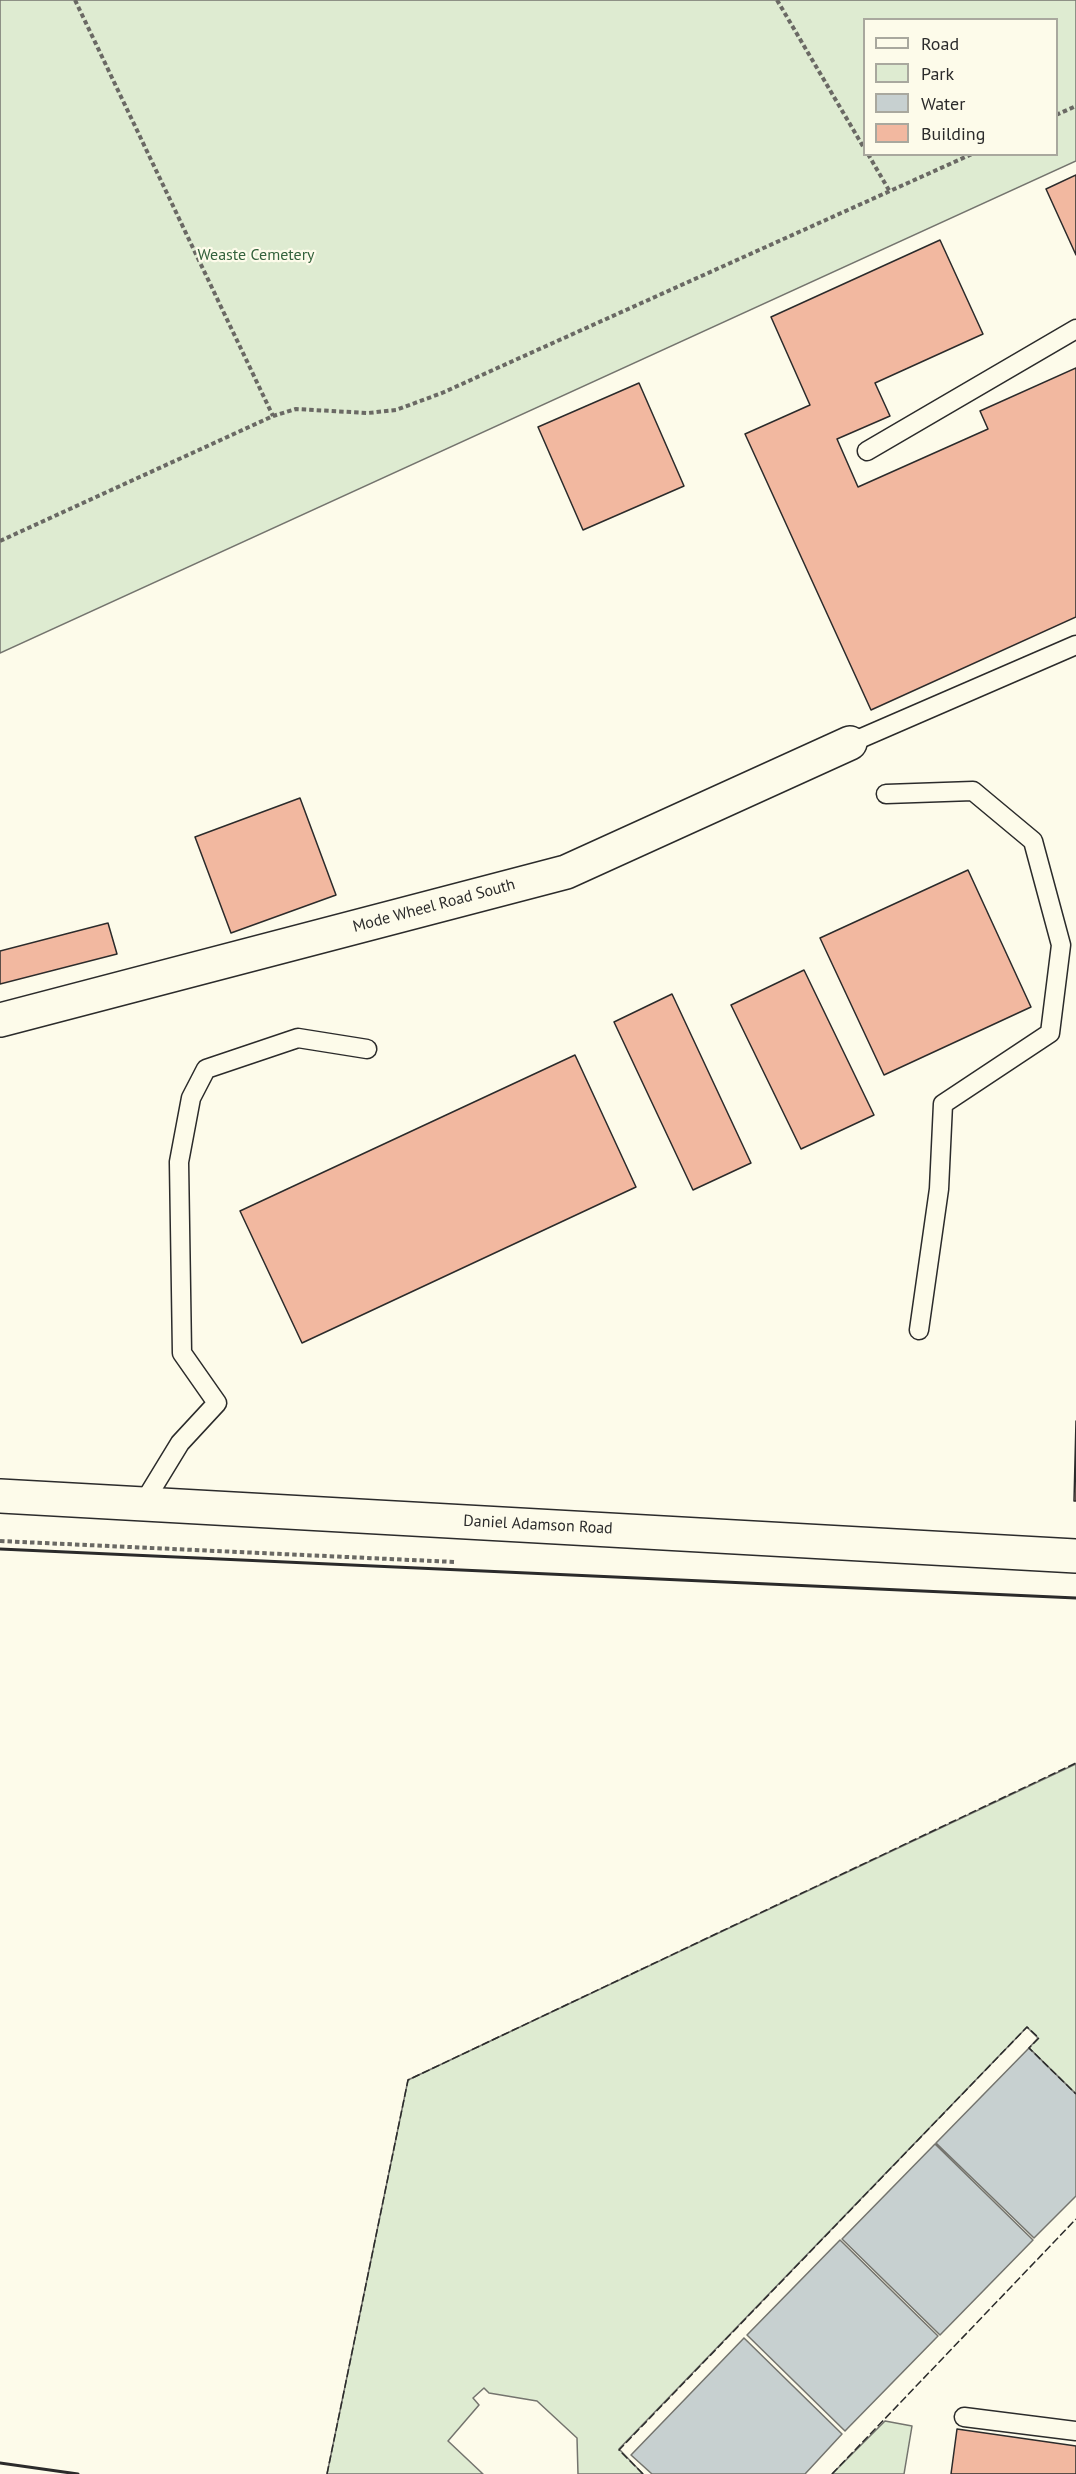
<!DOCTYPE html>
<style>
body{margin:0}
#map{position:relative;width:1076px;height:2474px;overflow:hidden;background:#fdfbea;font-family:"PT Sans",sans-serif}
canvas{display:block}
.legend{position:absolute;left:863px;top:18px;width:195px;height:138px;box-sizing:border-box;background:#fdfbea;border:2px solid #a9a89e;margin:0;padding:8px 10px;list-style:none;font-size:18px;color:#2b2b2b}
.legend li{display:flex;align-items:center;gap:12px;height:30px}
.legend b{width:30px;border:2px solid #a9a89e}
</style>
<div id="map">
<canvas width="1076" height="2474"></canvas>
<ul class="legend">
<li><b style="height:8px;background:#fdfbea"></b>Road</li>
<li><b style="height:16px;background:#deebd1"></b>Park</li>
<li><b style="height:16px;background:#c7d0d0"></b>Water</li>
<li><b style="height:16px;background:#f2b8a0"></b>Building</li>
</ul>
</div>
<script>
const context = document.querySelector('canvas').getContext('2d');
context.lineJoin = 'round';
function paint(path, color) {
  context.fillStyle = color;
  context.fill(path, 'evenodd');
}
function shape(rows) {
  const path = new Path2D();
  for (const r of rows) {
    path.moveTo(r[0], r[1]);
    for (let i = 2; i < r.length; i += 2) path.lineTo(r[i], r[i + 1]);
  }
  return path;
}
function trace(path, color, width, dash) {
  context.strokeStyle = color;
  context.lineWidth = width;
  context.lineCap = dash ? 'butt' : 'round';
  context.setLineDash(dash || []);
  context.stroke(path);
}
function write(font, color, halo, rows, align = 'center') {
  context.font = font + ' "PT Sans",sans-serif';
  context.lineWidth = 4.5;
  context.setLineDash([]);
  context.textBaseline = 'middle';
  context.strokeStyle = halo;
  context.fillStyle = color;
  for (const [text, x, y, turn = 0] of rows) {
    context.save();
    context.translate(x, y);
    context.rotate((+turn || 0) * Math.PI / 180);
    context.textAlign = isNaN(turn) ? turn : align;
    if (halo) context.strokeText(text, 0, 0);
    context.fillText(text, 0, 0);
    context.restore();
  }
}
const green = shape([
 [0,0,1076,0,1076,161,0,653,0,0],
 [864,20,1056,20,1056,154,864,154,864,20],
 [1076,1764,1076,2094,1029,2048,1038,2038,1027,2027,619,2449,643,2474,578,2474,577,2438,537,2401,489,2393,484,2388,473,2398,479,2405,448,2441,483,2474,327,2474,408,2080,1076,1764],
 [885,2421,912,2426,904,2474,832,2474,885,2421]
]);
const water = shape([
 [1029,2048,1076,2094,1076,2196,1034,2238,936,2143,1029,2048],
 [935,2144,1033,2240,940,2335,842,2239,935,2144],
 [840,2240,938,2336,845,2431,747,2335,840,2240],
 [744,2338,842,2434,805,2474,652,2474,631,2455,744,2338]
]);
const building = shape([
 [1076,175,1076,255,1046,189,1076,175],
 [940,240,983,334,875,383,890,416,837,439,858,487,988,429,980,411,1076,368,1076,617,871,710,745,434,810,405,771,317,940,240],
 [639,383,684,486,583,530,538,427,639,383],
 [300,798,336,895,231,933,195,837,300,798],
 [968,870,1031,1007,884,1075,820,938,968,870],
 [108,923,117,954,0,984,0,951,108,923],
 [804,970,874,1115,801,1149,731,1005,804,970],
 [672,994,751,1163,693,1190,614,1022,672,994],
 [575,1055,636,1187,302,1343,240,1211,575,1055],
 [1076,1421,1076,1501,1074,1501,1076,1421],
 [957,2429,1076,2446,1076,2474,951,2474,957,2429]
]);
const path = shape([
 [75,0,273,416],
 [777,0,864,148],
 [1056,115,1076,106],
 [868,154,890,192],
 [0,541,273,416,296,409,368,413,396,410,442,393,972,154],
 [0,1541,455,1562]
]);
const lane = shape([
 [867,451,1076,329],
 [850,743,1076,645],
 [886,794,973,791,1033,841,1061,945,1050,1033,943,1104,939,1189,919,1330],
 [144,1502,180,1443,217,1403,182,1353,179,1162,191,1098,206,1069,298,1038,367,1049],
 [964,2417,1076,2431]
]);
const street = shape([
 [0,1020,566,872,850,743]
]);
const secondary = shape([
 [0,1496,1076,1556]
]);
const fence = shape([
 [327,2474,408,2080,1076,1763],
 [643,2474,619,2450,1027,2027,1039,2038,1029,2048,1076,2094],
 [832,2474,1076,2219]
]);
const wall = shape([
 [0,1549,1076,1598],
 [0,2463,78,2474]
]);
const parkNames = [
 ["Weaste Cemetery",256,255]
];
const streetNames = [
 ["Mode Wheel Road South",434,906,-15],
 ["Daniel Adamson Road",538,1525,3]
];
paint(green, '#deebd1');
trace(green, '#74746e', 1.5);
paint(water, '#c7d0d0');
trace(water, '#74746e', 1.5);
paint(building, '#f2b8a0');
trace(building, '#2b2b2b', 1.5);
trace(lane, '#2b2b2b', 21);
trace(street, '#2b2b2b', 36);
trace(secondary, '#2b2b2b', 36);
trace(path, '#6a6964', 4, [4.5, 3]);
trace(lane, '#fdfbea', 18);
trace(street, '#fdfbea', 33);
trace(secondary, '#fdfbea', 33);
trace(fence, '#2b2b2b', 1.5, [8, 3]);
trace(wall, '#2b2b2b', 3);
write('16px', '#34623c', '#fdfbea', parkNames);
write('16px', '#2b2b2b', '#fdfbea', streetNames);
</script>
